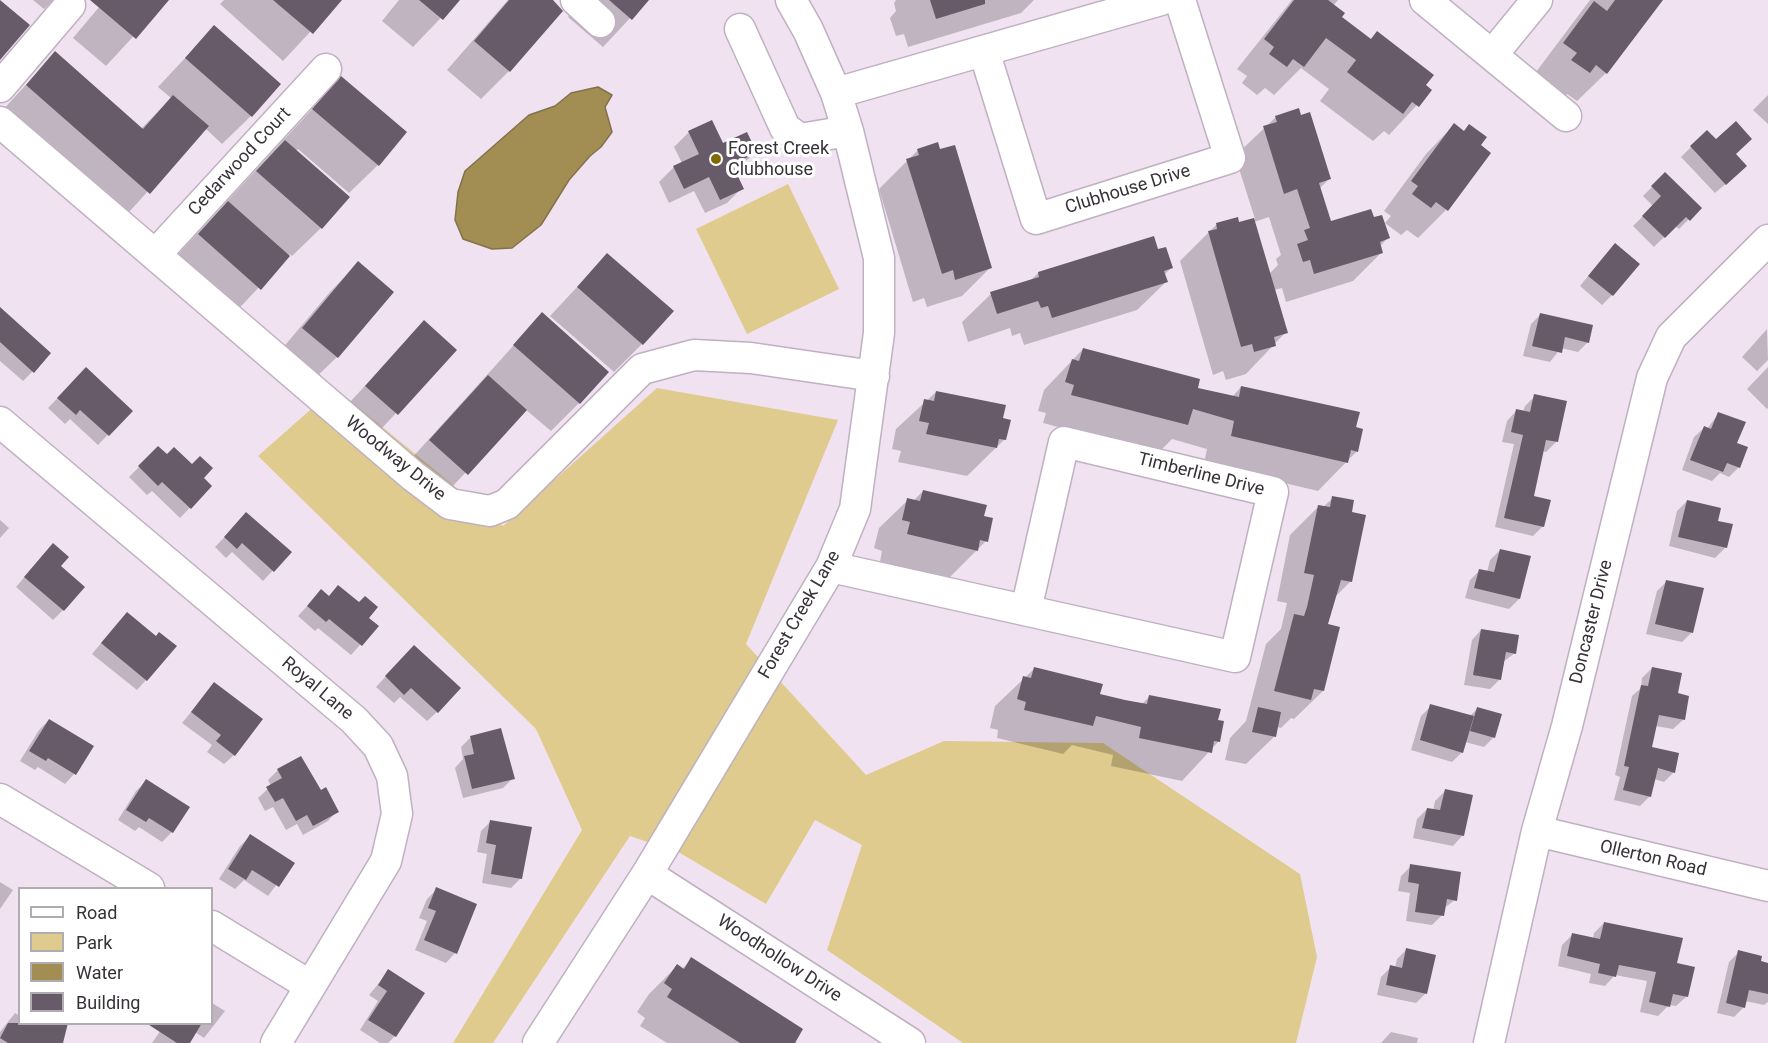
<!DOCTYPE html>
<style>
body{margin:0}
#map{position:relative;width:1768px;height:1043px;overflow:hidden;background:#f1e2f2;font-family:Roboto,sans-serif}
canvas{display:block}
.legend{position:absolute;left:18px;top:887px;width:195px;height:138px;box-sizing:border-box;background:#fff;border:2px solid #afadaf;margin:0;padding:8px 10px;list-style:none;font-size:18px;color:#373238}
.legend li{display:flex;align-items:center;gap:12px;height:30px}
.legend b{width:30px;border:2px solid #afadaf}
</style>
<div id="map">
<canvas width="1768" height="1043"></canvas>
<ul class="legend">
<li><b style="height:8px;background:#fff"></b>Road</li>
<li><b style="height:16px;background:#dfcb8d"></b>Park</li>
<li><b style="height:16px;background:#a28e53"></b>Water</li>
<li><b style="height:16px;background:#675b69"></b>Building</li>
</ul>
</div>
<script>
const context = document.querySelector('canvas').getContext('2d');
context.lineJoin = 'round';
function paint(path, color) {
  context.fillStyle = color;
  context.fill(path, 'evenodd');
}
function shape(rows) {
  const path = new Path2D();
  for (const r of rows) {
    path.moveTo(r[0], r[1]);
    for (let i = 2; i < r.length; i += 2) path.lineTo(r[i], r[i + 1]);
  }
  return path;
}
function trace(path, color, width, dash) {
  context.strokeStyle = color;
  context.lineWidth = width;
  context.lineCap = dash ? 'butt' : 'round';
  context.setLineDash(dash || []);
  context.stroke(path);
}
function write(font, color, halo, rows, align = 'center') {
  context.font = font + ' Roboto,sans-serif';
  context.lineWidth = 6;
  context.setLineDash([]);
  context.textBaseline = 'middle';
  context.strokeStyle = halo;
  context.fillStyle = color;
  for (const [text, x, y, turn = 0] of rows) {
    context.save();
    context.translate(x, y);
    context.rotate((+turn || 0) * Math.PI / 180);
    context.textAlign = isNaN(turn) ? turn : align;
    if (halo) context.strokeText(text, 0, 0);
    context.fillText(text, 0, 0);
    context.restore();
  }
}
const green = shape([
 [788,184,839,289,747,334,696,229],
 [335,388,503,526,657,388,838,420,746,644,866,775,944,741,1103,743,1300,874,1317,957,1296,1043,963,1043,827,950,862,845,815,820,766,904,680,853,630,836,493,1043,453,1043,582,830,536,729,258,456]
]);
const water = shape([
 [598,87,612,95,605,107,612,132,601,147,590,156,569,180,541,225,512,248,492,249,463,239,455,220,458,192,465,171,529,115,555,106,571,93,598,87]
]);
const shadow = shape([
 [33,0,54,0,44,9],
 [105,0,167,0,106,66,73,38],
 [224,0,340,0,283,61,220,4],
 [399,0,458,0,413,47,382,21],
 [508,0,549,0,509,71,481,99,447,70],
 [583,0,647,0,603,47,568,17],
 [896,0,1034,0,1021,13,908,47,904,34,896,36,890,18,896,11,894,3],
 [1292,0,1338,0,1333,6,1340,17,1430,91,1389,135,1384,131,1373,141,1320,101,1329,89,1301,68,1274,95,1265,88,1257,95,1242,83,1247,76,1237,69],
 [1590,0,1661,0,1606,73,1577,101,1567,94,1560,101,1544,89,1549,82,1536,72],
 [214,27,251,116,222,144,205,128,121,221,0,113,55,53,141,129,171,98,158,87],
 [341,78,378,165,349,193,298,149,296,151,321,228,292,256,290,254,231,317,170,263],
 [1768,95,1768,124,1753,110],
 [1276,117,1330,178,1319,189,1330,223,1388,238,1380,246,1381,253,1353,281,1286,302,1282,288,1274,290,1286,332,1246,374,1226,380,1223,371,1213,375,1180,261,1216,225,1238,224,1255,219,1235,156],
 [1269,217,1281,255,1276,259,1278,265,1269,274,1254,222],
 [1454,125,1463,132,1469,126,1446,210,1418,238,1407,230,1401,235,1385,223,1391,216,1384,211,1426,154],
 [689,132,722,145,755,153,734,171,742,188,727,203,705,213,694,191,669,203,659,182,674,167,682,163,674,147],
 [1716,142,1734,154,1735,176,1715,193,1681,157,1691,147],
 [918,150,990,268,962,296,927,307,924,298,913,302,879,189],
 [1665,174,1700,208,1679,229,1675,226,1654,247,1633,226,1653,206,1643,196],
 [1157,251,1171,268,1164,275,1166,282,1137,310,1024,345,1020,333,1012,336,1010,328,968,342,962,322,991,294,1030,281,1038,273],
 [607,255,642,344,614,372,550,316],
 [1605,255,1612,295,1602,305,1580,286],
 [358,263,392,292,337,357,308,385,275,357,330,292],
 [542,314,579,403,551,431,525,409,438,502,402,469],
 [1541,314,1588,342,1578,352,1561,348,1550,362,1523,356,1531,324],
 [0,317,33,371,23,381,0,361],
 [424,322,455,350,368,443,338,415],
 [1767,329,1768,360,1757,371,1742,357],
 [1083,349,1196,389,1232,397,1241,387,1355,428,1357,451,1318,491,1204,464,1207,449,1172,439,1158,453,1043,423,1046,413,1038,411,1044,390],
 [1768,367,1768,408,1767,409,1747,389],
 [86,369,131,411,98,445,70,419,65,424,48,408],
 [936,392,1001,419,1005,439,967,476,898,462,901,451,892,449,896,429],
 [1535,396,1565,402,1556,442,1546,452,1542,451,1532,497,1543,526,1533,536,1495,527,1514,444,1502,442,1507,421,1516,411,1523,412,1525,406],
 [1719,413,1736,443,1739,467,1729,477,1720,473,1712,481,1682,470,1694,437,1704,428,1707,429],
 [158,448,210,487,180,518,152,491,147,495,129,477],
 [923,491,982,517,986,541,948,579,880,562,882,551,874,548,879,528,908,500,913,501],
 [1333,498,1351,581,1335,597,1326,625,1323,691,1294,719,1291,718,1281,728,1277,727,1275,736,1246,764,1225,760,1230,738,1246,721,1266,644,1281,629,1287,603,1277,601,1290,535,1319,506,1323,507],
 [1687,501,1717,522,1731,525,1725,548,1715,558,1669,546,1677,511],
 [0,520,9,528,0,538],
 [237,524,290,552,263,581,232,552,226,558,215,547],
 [1500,550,1519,599,1509,609,1465,598,1470,580,1480,570,1487,572,1490,560],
 [43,555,59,566,63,610,53,620,16,587],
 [1667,581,1692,632,1682,642,1646,634,1657,591],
 [321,591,377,626,351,655,318,628,315,631,298,616],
 [117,624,146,680,137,690,92,654],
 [1481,630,1515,653,1503,662,1500,679,1490,689,1464,685,1472,640],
 [405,656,437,712,427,721,400,697,394,703,376,687],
 [1652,668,1677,695,1683,720,1673,729,1655,726,1650,748,1674,772,1664,782,1654,779,1650,796,1640,806,1614,800,1620,777,1615,775,1632,696,1641,688,1642,678],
 [1034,669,1099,695,1142,704,1150,696,1216,721,1219,741,1182,781,1111,766,1113,755,1072,745,1063,754,997,738,998,730,990,728,995,706],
 [214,684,234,755,224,764,207,752,212,745,182,723],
 [1431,706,1469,717,1477,709,1493,738,1484,747,1465,742,1462,752,1452,762,1411,750,1421,716],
 [49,720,74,774,65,784,38,767,35,770,20,761,39,730],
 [470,738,513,778,503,788,463,798,455,768,463,759,461,747],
 [278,770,320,792,337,811,328,821,303,835,297,824,286,830,273,807,265,811,258,798,271,786,268,780],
 [146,781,172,832,162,842,139,827,135,831,118,820,136,791],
 [1445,791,1462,836,1453,846,1413,838,1417,819,1427,809,1433,811,1435,801],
 [491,821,520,879,511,888,482,883,487,854,477,852,481,831],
 [250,836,293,863,268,896,244,880,235,889,219,879,240,846],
 [1411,866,1455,900,1443,909,1442,915,1432,925,1406,921,1410,893,1398,891,1401,876],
 [0,882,13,890,0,909],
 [437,889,455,953,446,963,415,950,427,921,419,918,427,899],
 [1604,923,1675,964,1686,997,1676,1006,1669,1005,1658,1016,1640,1012,1647,981,1615,975,1605,986,1589,983,1591,974,1558,966,1562,945,1572,935,1593,939,1594,933],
 [1407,949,1425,994,1416,1003,1377,995,1381,977,1391,967,1395,968,1397,959],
 [1739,952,1768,964,1768,1002,1764,1005,1745,1001,1744,1007,1734,1017,1717,1013,1729,962],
 [692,959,794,1041,797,1043,667,1043,640,1026,645,1018,637,1012,649,994,677,966,682,969],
 [389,971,423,993,395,1036,388,1043,380,1043,360,1030,378,1001,369,995],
 [212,1003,225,1011,204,1038,195,1032,188,1043,152,1043,165,1024,212,1024],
 [15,1013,20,1016,20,1024,60,1043,0,1043,0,1032],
 [1391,1032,1418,1038,1417,1043,1381,1043]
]);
const building = shape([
 [0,0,30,25,0,60],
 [90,0,169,0,136,39],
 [273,0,342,0,313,34],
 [419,0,460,0,443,20],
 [509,0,553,0,563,11,510,72,474,41],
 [609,0,649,0,632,20],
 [930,0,985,0,985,4,936,19],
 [1294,0,1328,0,1345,13,1342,17,1371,39,1377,31,1434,75,1426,85,1432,90,1419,107,1412,102,1403,114,1347,72,1356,60,1326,38,1304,67,1293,59,1287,67,1269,54,1274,47,1264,39],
 [1615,0,1663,0,1607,74,1596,65,1590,73,1571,60,1577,53,1563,43,1594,1,1607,11],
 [214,25,281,84,252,117,185,58],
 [55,51,143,129,173,95,209,126,150,194,26,85],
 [341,76,407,132,379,166,312,109],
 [1299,108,1301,115,1310,112,1331,179,1319,183,1331,221,1371,209,1374,217,1382,215,1390,238,1380,242,1383,253,1314,274,1310,260,1303,262,1297,244,1308,240,1304,230,1310,228,1297,189,1284,194,1263,126,1277,122,1275,116],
 [712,120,723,143,747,132,757,153,732,164,744,189,720,200,709,177,684,189,673,166,699,154,688,131],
 [1736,121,1752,139,1736,154,1747,166,1726,185,1690,146,1707,130,1716,139],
 [1454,123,1464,131,1469,124,1487,137,1481,145,1491,153,1448,211,1436,202,1431,208,1412,194,1418,186,1411,181],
 [285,140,350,197,322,229,256,171],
 [938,142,940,149,955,145,992,268,955,280,953,270,942,274,906,159,919,155,917,149],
 [1665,172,1702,208,1690,221,1686,217,1665,238,1642,216,1661,196,1651,186],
 [228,201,290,256,261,290,198,234],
 [1238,217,1239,222,1254,218,1288,333,1274,337,1276,346,1254,352,1252,344,1241,347,1208,231,1217,229,1216,223],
 [1154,236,1158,249,1166,247,1173,268,1164,271,1168,282,1052,318,1048,306,1041,308,1038,301,997,314,990,292,1039,277,1038,272],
 [1615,243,1640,264,1613,296,1588,276],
 [607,253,674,311,643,345,577,287],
 [358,261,394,292,338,358,302,328],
 [0,307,51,353,34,373,0,342],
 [542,312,609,372,580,404,513,345],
 [1540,313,1593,325,1589,343,1565,337,1562,353,1532,346],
 [424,320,457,350,398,415,365,386],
 [1083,348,1200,379,1198,388,1239,397,1241,386,1360,412,1356,427,1363,429,1358,452,1351,450,1348,463,1231,436,1234,421,1193,409,1188,425,1071,395,1074,385,1065,382,1072,359,1079,361],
 [86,367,133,411,109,436,80,410,76,415,57,398],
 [488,375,527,410,468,475,429,440],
 [936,391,1006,405,1003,418,1011,420,1006,440,999,439,997,448,926,434,929,423,919,421,924,399,934,401],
 [1534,394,1567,401,1558,442,1546,440,1534,496,1551,500,1544,527,1504,518,1523,435,1511,432,1516,409,1530,412],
 [1718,412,1746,422,1737,443,1748,447,1740,468,1727,463,1723,472,1690,460,1704,426,1711,429],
 [158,446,167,454,174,447,192,464,200,456,213,468,204,478,212,486,191,509,162,482,158,486,138,466],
 [923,490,987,505,984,516,993,518,988,542,980,540,978,551,907,534,910,522,902,520,907,498,920,501],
 [1332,496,1354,500,1352,512,1366,515,1352,582,1341,580,1328,624,1340,627,1324,691,1314,689,1311,700,1274,691,1294,614,1304,616,1307,607,1314,575,1304,573,1318,505,1330,507],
 [1687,500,1721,508,1718,521,1733,524,1727,548,1678,537],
 [246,512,292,552,274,572,242,543,237,549,224,537],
 [53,543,69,557,61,566,85,587,64,611,24,577],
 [1500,549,1531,556,1520,599,1474,588,1479,569,1494,572],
 [1666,580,1704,588,1693,633,1655,624],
 [338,585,359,602,365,596,378,607,369,618,379,626,362,646,329,619,326,622,307,606,321,589,329,596],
 [127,612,156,636,159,632,177,646,147,681,101,643],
 [1481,629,1519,635,1516,654,1506,652,1501,680,1473,675],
 [414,645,461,688,438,713,411,688,404,695,385,676],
 [1034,667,1103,684,1100,694,1125,700,1147,704,1149,695,1221,709,1218,720,1224,721,1220,742,1214,741,1212,753,1139,738,1141,727,1096,716,1093,726,1024,710,1026,702,1017,699,1023,676,1031,678],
 [1652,667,1682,673,1678,693,1689,696,1685,720,1659,715,1652,747,1679,753,1675,773,1658,768,1651,797,1623,790,1629,767,1624,766,1641,685,1648,686],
 [214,682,263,719,235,756,216,741,221,735,191,712],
 [1430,704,1474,716,1463,753,1420,740],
 [1258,707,1281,712,1276,737,1252,732],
 [1477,707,1502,714,1495,738,1470,731],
 [49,719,94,746,76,775,48,758,46,761,29,751],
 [501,728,515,779,472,789,464,756,474,754,470,736],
 [301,756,321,790,326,787,339,812,313,826,307,815,296,821,283,798,275,802,266,787,282,778,277,769],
 [146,779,190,807,173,833,149,818,146,822,126,810],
 [1445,789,1473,795,1464,836,1422,828,1427,808,1440,810],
 [490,820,532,827,522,879,491,874,496,845,486,843],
 [250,834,295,863,279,887,252,870,246,880,228,869],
 [1410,864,1461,872,1457,901,1447,899,1444,916,1415,912,1419,884,1408,882],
 [436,887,477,904,457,954,424,940,436,911,428,908],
 [1604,922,1683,938,1677,963,1695,967,1688,997,1673,994,1670,1007,1649,1002,1656,972,1619,965,1616,977,1598,973,1600,964,1567,956,1572,933,1600,939],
 [1406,948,1436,955,1427,994,1386,985,1390,965,1402,968],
 [1738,950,1762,956,1761,961,1768,963,1768,994,1749,990,1745,1008,1726,1003],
 [691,957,803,1029,795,1043,740,1043,667,997,672,989,664,983,677,964,684,969],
 [388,969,425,993,396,1037,368,1020,387,991,378,985],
 [8,1023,68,1023,63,1043,8,1043,0,1038],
 [146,1023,202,1023,190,1043,177,1043]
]);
const minor = shape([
 [576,0,600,22],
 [1425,0,1566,116],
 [740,29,785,128,800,139,848,131],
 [984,51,1036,219,1230,158,1180,0],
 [1492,55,1537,0],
 [0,87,70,5],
 [836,93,1161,0],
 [0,122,413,476,450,504,490,511,507,504,642,369,694,355,751,358,874,376],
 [155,255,326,69],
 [0,422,354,720,378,746,392,776,397,814,386,861,276,1043],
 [831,567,1235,657,1273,492,1064,442,1026,610],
 [0,799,149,888],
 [1537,831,1768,886],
 [647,874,910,1043],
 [212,926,309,985],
 [538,1043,647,874,831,567,855,509,879,333,879,258,848,131,836,93,808,30,791,0],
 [1489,1043,1537,831,1567,726,1652,378,1671,337,1768,240]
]);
const markers = [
 [716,159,6,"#816800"]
];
const poiNames = [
 ["Forest Creek",728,149],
 ["Clubhouse",728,170]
];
const streetNames = [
 ["Cedarwood Court",240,162,-47],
 ["Clubhouse Drive",1128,190,-17],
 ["Woodway Drive",395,459,39],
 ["Timberline Drive",1201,475,14],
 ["Forest Creek Lane",800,615,-60],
 ["Doncaster Drive",1592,622,-76],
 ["Royal Lane",317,689,40],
 ["Ollerton Road",1653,859,13],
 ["Woodhollow Drive",779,959,33]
];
paint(green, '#dfcb8d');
paint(water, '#a28e53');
trace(water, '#82724b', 1.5);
paint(shadow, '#0003');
paint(building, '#675b69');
trace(minor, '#bfb1c1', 33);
trace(minor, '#fff', 30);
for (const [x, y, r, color] of markers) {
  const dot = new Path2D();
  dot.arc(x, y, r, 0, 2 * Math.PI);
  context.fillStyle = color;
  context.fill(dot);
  trace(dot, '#fff', 2);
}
write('18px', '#373238', '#fff', poiNames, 'left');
write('18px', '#373238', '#fff', streetNames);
</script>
